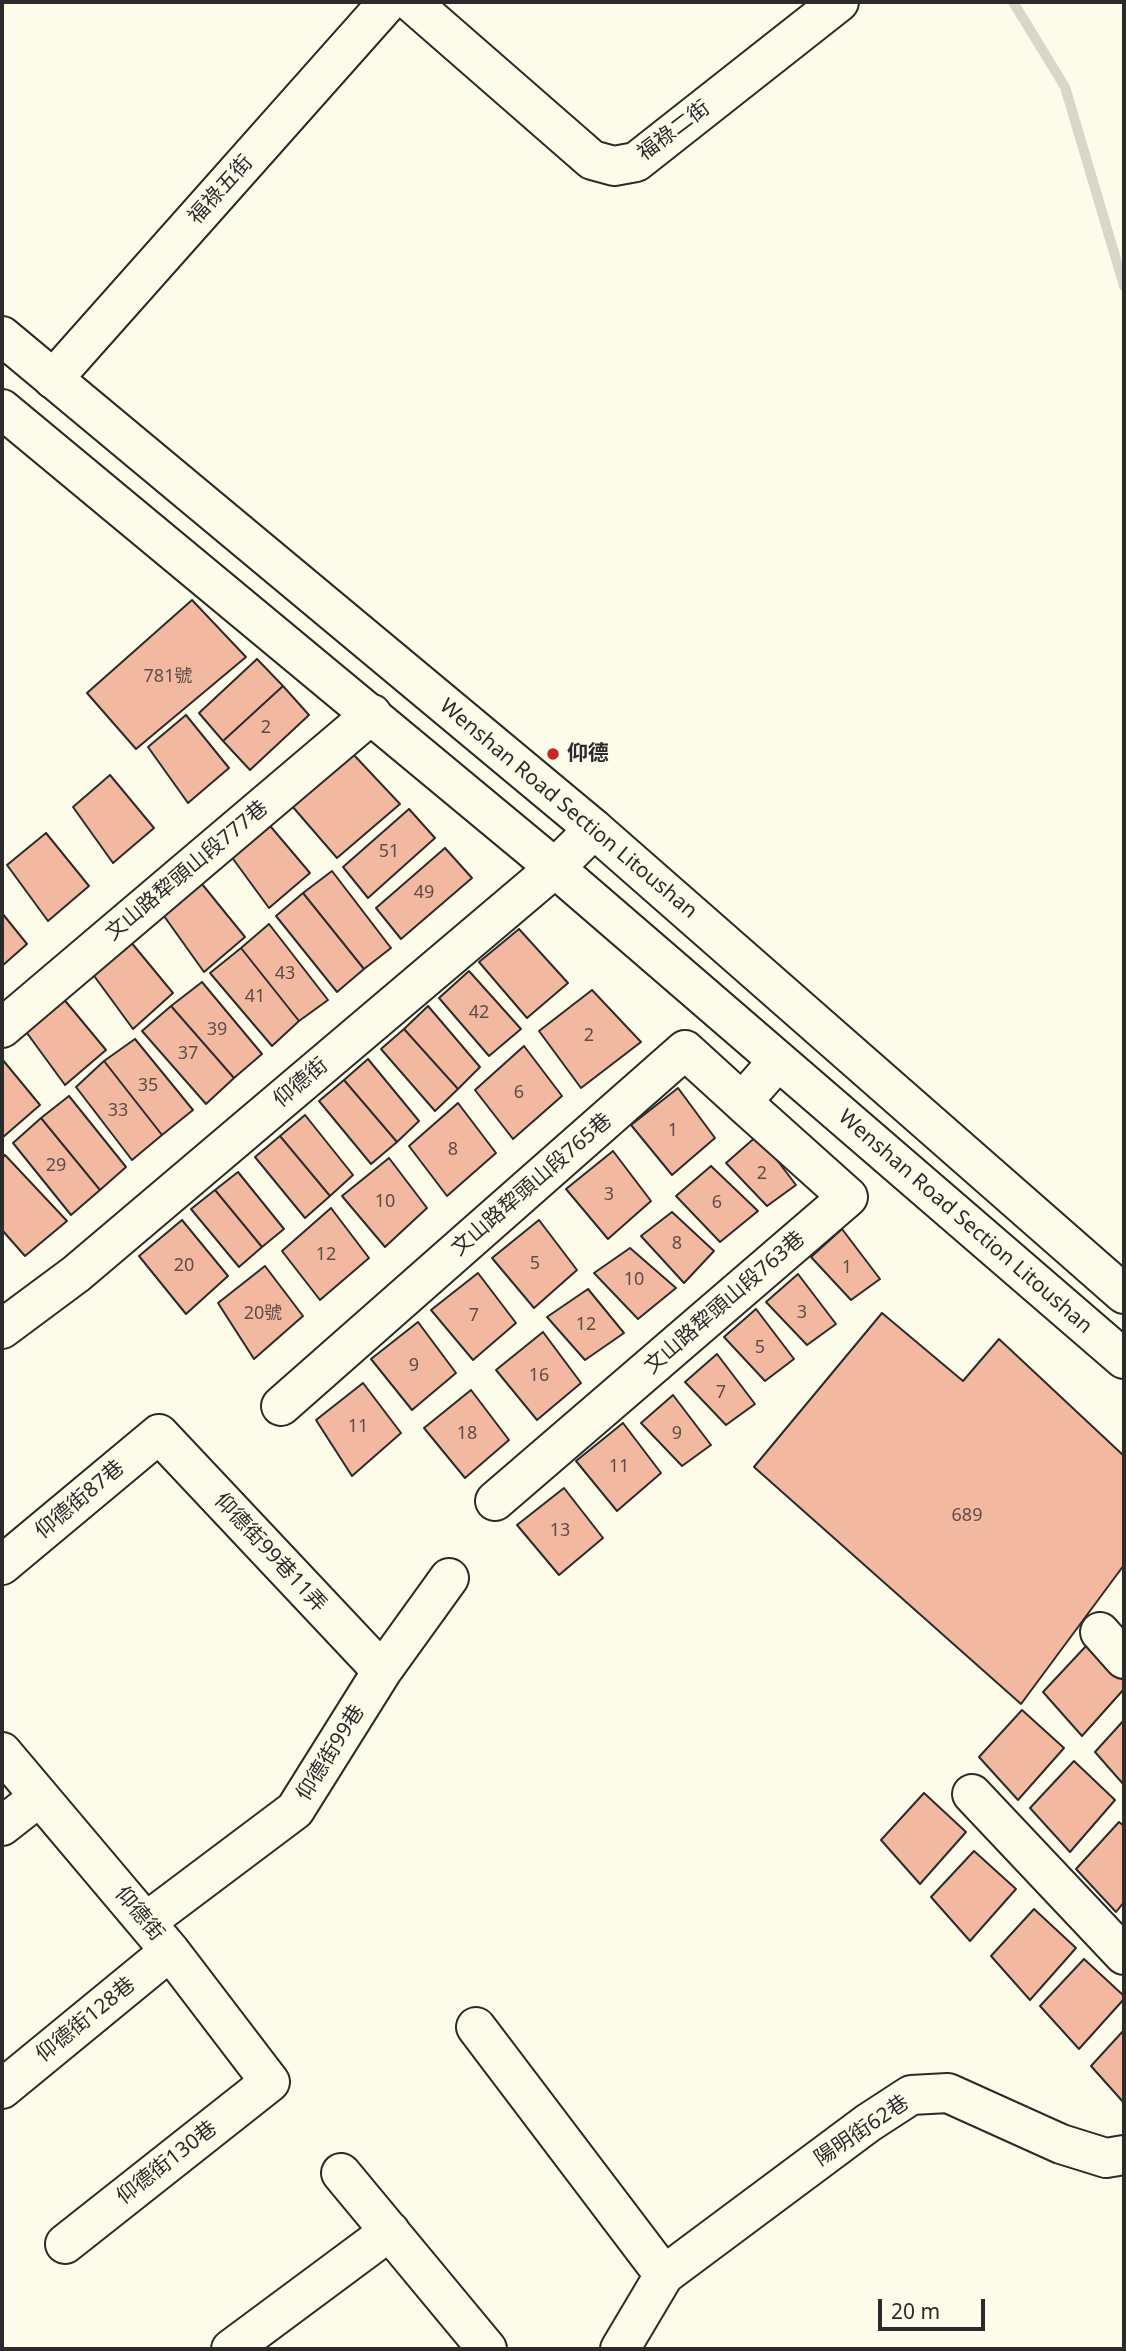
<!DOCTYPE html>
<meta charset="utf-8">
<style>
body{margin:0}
#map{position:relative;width:1126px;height:2351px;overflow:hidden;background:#fdfbea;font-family:"Noto Sans",sans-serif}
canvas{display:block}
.frame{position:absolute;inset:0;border:4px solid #2b2b2b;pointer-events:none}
.scale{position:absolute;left:878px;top:2299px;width:107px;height:32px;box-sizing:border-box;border:4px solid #2b2b2b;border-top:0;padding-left:9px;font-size:21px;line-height:24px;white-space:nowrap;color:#2b2b2b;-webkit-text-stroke:5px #fdfbea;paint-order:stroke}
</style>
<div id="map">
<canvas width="1126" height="2351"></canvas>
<div class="frame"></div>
<div class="scale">20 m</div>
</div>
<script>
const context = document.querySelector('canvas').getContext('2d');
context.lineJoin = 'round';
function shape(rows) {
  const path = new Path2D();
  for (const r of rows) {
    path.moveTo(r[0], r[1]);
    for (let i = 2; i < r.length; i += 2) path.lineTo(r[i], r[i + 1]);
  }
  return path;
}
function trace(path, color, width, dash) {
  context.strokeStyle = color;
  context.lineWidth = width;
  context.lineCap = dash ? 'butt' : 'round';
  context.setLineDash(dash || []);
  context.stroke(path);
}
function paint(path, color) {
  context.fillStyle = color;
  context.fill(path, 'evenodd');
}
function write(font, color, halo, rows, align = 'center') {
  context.font = font + ' "Noto Sans","Noto Sans TC",sans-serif';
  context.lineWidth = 5;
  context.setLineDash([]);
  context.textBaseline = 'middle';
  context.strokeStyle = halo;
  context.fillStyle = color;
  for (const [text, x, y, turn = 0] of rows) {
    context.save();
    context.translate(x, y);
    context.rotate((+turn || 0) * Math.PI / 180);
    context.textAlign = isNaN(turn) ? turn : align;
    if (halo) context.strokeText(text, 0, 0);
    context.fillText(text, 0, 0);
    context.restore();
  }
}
const stream = shape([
 [1013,2,1065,87,1124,286]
]);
const building = shape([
 [192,600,246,657,136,749,87,693,192,600],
 [257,659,283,686,223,741,199,713,257,659],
 [283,686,309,715,250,770,223,741,283,686],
 [186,715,229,768,188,803,148,747,186,715],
 [353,754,400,804,337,858,292,806,353,754],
 [110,775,154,828,113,863,73,807,110,775],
 [409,809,435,838,368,898,343,867,409,809],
 [266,821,310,873,269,908,228,852,266,821],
 [46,833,89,886,48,921,7,865,46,833],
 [445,848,472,878,401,939,376,908,445,848],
 [332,871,391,948,364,969,303,893,332,871],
 [202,884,245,937,204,972,164,916,202,884],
 [303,893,364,969,337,992,276,916,303,893],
 [2,913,27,944,2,966,2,913],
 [269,924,328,1000,299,1021,241,948,269,924],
 [519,929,568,983,527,1018,479,962,519,929],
 [130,941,173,993,133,1029,92,973,130,941],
 [241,948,299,1021,272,1046,210,973,241,948],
 [469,971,521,1029,489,1056,439,998,469,971],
 [202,982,262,1054,234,1078,171,1006,202,982],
 [592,990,641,1042,581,1088,539,1031,592,990],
 [62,997,106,1050,65,1085,24,1029,62,997],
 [171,1006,234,1078,206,1104,142,1031,171,1006],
 [428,1006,480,1067,458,1089,404,1029,428,1006],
 [404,1029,458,1089,435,1111,381,1049,404,1029],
 [135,1039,193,1110,162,1135,104,1061,135,1039],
 [524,1046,562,1096,513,1139,475,1090,524,1046],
 [2,1059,40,1105,2,1138,2,1059],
 [368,1059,419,1121,397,1142,344,1080,368,1059],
 [104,1061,162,1135,132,1160,76,1087,104,1061],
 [344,1080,397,1142,371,1164,319,1101,344,1080],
 [678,1088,715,1138,672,1175,631,1125,678,1088],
 [69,1096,126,1167,100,1190,41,1118,69,1096],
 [458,1103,496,1153,447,1196,409,1146,458,1103],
 [305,1115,353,1175,330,1196,280,1136,305,1115],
 [41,1118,100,1190,71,1215,13,1143,41,1118],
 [758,1135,796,1185,767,1206,726,1163,758,1135],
 [280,1136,330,1196,305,1218,255,1157,280,1136],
 [613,1151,651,1201,608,1239,566,1189,613,1151],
 [5,1155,67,1221,25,1256,2,1230,2,1158,5,1155],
 [389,1158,427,1208,385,1247,342,1196,389,1158],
 [711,1166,758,1211,720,1242,676,1196,711,1166],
 [238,1172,284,1229,262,1247,215,1190,238,1172],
 [215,1190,262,1247,239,1267,191,1209,215,1190],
 [331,1208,369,1258,320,1300,282,1251,331,1208],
 [672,1212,714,1251,684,1283,641,1236,672,1212],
 [182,1220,228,1276,186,1314,139,1256,182,1220],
 [539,1220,577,1270,534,1308,492,1258,539,1220],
 [842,1229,880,1279,851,1300,811,1257,842,1229],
 [630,1248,676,1288,638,1319,594,1273,630,1248],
 [265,1266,303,1316,254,1359,218,1303,265,1266],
 [478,1273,516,1323,473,1360,431,1310,478,1273],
 [798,1274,836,1324,807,1345,766,1302,798,1274],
 [588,1289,624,1333,585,1360,547,1317,588,1289],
 [756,1309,794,1359,765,1381,724,1337,756,1309],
 [882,1313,963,1381,999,1339,1124,1456,1124,1565,1021,1704,754,1467,882,1313],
 [418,1322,456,1373,412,1410,371,1359,418,1322],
 [543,1332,581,1383,537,1420,496,1370,543,1332],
 [717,1354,755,1404,726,1425,685,1382,717,1354],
 [363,1383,401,1433,352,1476,316,1420,363,1383],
 [471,1390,509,1440,465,1478,424,1428,471,1390],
 [673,1395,711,1445,682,1466,641,1423,673,1395],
 [623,1423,661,1473,617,1511,576,1461,623,1423],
 [564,1488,603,1538,559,1575,517,1525,564,1488],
 [1086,1646,1124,1681,1124,1689,1082,1736,1043,1692,1086,1646],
 [1022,1710,1064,1748,1018,1800,979,1757,1022,1710],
 [1124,1720,1124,1785,1095,1752,1124,1720],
 [1074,1761,1115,1800,1070,1852,1030,1808,1074,1761],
 [924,1793,966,1832,920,1884,881,1840,924,1793],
 [1119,1822,1124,1826,1124,1902,1116,1912,1076,1869,1119,1822],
 [974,1851,1016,1889,970,1941,931,1897,974,1851],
 [1034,1909,1076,1948,1030,2000,991,1956,1034,1909],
 [1084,1959,1124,1996,1124,1999,1079,2049,1040,2006,1084,1959],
 [1124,2030,1124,2103,1091,2066,1124,2030]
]);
const minor = shape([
 [411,2,592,160,614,166,636,162,839,2],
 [53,379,388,2],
 [2,1028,372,714],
 [2,1329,76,1274,555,868,594,829],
 [281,1406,685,1050,742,1102,778,1061],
 [495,1501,848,1197,742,1102],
 [2,1565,159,1434,382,1671],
 [1100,1632,1124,1659],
 [2,1752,170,1951,270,2082,65,2244],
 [972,1794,1124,1955],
 [2,1826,39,1797],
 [146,1922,295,1810,382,1671,449,1578],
 [476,2027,664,2275,620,2349],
 [2,2089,170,1951],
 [341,2173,487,2349],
 [664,2275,868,2123,911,2095,948,2093,1061,2144,1106,2158,1124,2155],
 [231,2349,390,2231]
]);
const major = shape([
 [2,336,594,829,1124,1294],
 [2,409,555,868,1124,1359]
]);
const markers = [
 [553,754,7,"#c62828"]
];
const numberNames = [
 ["781號",168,677],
 ["2",266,728],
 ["51",389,852],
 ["49",424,893],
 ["43",285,974],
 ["41",255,997],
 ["42",479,1013],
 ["39",217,1030],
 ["2",589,1036],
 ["37",188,1054],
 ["35",148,1086],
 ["6",519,1093],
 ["33",118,1111],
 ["1",673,1131],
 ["8",453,1150],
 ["29",56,1166],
 ["2",762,1174],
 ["3",609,1195],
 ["10",385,1202],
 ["6",717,1203],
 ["8",677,1244],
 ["12",326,1255],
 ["5",535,1264],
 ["20",184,1266],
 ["1",847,1268],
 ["10",634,1280],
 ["3",802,1313],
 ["20號",263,1314],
 ["7",474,1316],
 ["12",586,1325],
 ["5",760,1348],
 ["9",414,1366],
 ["16",539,1376],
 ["7",721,1393],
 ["11",358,1427],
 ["18",467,1434],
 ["9",677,1434],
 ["11",619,1467],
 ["689",967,1516],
 ["13",560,1531]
];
const streetNames = [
 ["福祿二街",674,131,-37],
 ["福祿五街",221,190,-48],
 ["Wenshan Road Section Litoushan",568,809,40],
 ["文山路犂頭山段777巷",187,871,-40],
 ["仰德街",301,1083,-40],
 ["文山路犂頭山段765巷",532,1185,-41],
 ["Wenshan Road Section Litoushan",965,1222,41],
 ["文山路犂頭山段763巷",725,1303,-41],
 ["仰德街87巷",80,1500,-40],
 ["仰德街99巷11弄",270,1553,47],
 ["仰德街99巷",331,1753,-58],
 ["仰德街",139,1914,50],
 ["仰德街128巷",86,2020,-39],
 ["陽明街62巷",862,2131,-34],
 ["仰德街130巷",167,2163,-38]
];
const poiNames = [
 ["仰德",567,754]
];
trace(stream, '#d8d7c9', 10);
paint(building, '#f2b8a0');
trace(building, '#2b2b2b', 2);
trace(minor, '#2b2b2b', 42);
trace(major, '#2b2b2b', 42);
trace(minor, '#fdfbea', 38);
trace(major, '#fdfbea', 38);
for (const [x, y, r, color] of markers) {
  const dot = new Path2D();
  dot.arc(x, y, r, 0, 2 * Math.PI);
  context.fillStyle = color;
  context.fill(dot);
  trace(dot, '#fdfbea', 2.5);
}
write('18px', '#5d4e48', null, numberNames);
write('21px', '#2b2b2b', '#fdfbea', streetNames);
write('bold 21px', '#2b2b2b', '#fdfbea', poiNames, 'left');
</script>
